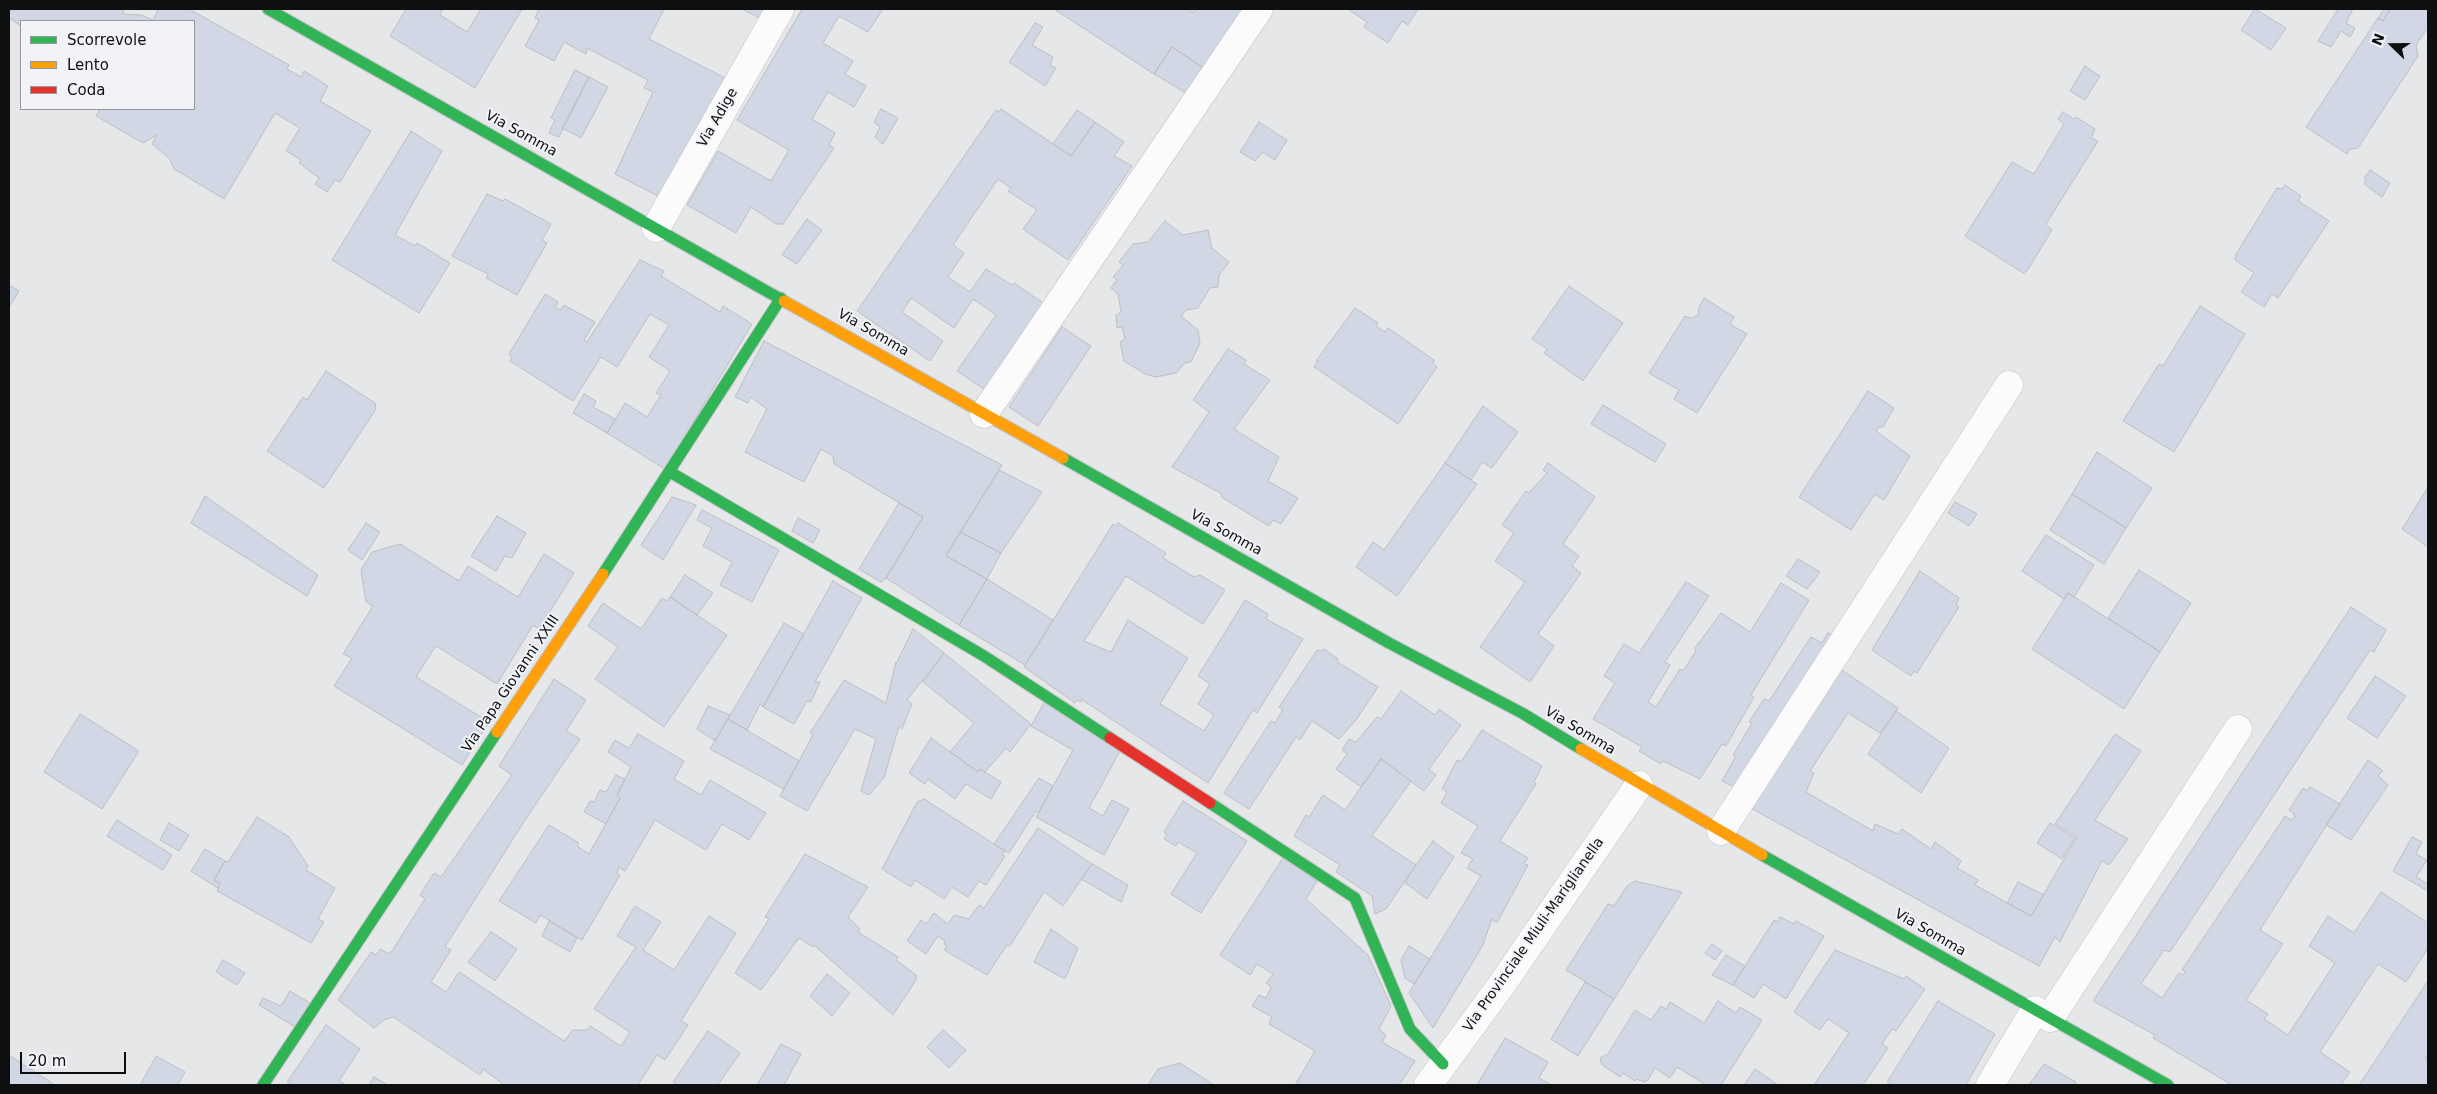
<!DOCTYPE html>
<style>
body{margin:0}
#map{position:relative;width:2437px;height:1094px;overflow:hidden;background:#e5e7e9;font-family:"DejaVu Sans",sans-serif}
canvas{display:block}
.frame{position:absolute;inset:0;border:10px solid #0e0f10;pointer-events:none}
.legend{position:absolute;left:20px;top:20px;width:175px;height:90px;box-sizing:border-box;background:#f1f3f7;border:1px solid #96989b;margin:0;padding:6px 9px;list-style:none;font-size:15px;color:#0e0f10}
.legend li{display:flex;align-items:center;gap:10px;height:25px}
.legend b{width:25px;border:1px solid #96989b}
.north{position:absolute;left:2367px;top:20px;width:50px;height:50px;-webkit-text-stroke:4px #f1f3f7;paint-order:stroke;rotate:292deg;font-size:14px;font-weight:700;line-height:20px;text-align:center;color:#0e0f10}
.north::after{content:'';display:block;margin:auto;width:18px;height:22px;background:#0e0f10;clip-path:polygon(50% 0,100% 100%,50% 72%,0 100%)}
.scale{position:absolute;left:20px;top:1052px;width:106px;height:22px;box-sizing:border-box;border:2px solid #0e0f10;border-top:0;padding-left:6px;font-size:15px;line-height:18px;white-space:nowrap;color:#0e0f10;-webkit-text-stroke:4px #f1f3f7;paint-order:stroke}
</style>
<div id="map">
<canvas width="2437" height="1094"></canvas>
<div class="frame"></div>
<ul class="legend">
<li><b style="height:6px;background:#30b455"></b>Scorrevole</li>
<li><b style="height:6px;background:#ff9f0a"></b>Lento</li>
<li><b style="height:6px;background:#e5322d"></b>Coda</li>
</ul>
<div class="north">N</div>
<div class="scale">20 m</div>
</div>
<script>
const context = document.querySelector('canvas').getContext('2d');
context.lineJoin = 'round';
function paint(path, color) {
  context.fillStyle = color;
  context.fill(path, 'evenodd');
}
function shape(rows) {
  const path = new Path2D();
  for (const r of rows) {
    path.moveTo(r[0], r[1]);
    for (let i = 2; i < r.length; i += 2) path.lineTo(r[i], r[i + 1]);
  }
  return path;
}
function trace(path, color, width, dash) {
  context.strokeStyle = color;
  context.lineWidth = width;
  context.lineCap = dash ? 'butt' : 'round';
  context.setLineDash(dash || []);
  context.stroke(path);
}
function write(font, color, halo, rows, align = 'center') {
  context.font = font + ' "DejaVu Sans",sans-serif';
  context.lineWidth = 4;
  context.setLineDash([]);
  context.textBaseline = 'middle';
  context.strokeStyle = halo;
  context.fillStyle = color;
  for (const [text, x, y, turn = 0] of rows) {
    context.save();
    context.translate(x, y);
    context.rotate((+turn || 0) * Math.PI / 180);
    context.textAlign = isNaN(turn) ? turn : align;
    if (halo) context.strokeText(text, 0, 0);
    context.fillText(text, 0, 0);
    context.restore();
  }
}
const building = shape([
 [9,9,125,9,122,14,141,15,153,20,158,9,189,9,289,65,287,69,301,77,304,71,328,86,320,101,371,131,340,182,335,180,327,192,315,184,319,178,299,163,301,160,286,151,300,128,275,113,224,199,174,169,170,159,152,144,157,135,143,143,96,116,100,109,194,109,194,21,21,21,21,26,9,18,9,9],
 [406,9,443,9,440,15,467,32,481,9,522,9,475,88,390,36,406,9],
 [539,9,664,9,649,39,729,80,662,198,615,174,653,92,644,88,648,80,587,48,586,54,564,42,554,61,525,46,539,20,535,18,539,9],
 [742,9,770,9,764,20,742,9],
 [802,9,883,9,868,32,839,16,823,43,853,61,845,74,866,86,854,107,828,92,812,119,835,133,829,145,834,148,783,224,776,224,751,207,736,233,687,205,718,151,771,181,789,150,737,120,802,9],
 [1054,9,1187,9,1193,13,1195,9,1249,9,1242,15,1240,13,1205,69,1172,47,1154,74,1054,9],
 [1348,9,1418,9,1408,25,1402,21,1388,43,1364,27,1367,22,1348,9],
 [2255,9,2286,28,2271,50,2241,30,2255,9],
 [2338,9,2353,9,2346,23,2355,28,2350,37,2341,31,2331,47,2318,41,2338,9],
 [2384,9,2390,9,2383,21,2378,18,2384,9],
 [2390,9,2428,9,2428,27,2416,45,2418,56,2358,148,2350,149,2347,154,2306,127,2378,18,2383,21,2390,9],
 [1035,23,1043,27,1032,45,1053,57,1050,65,1056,68,1045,86,1009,62,1035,23],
 [1172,47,1205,69,1186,93,1154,74,1172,47],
 [2085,66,2100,76,2085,100,2070,91,2085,66],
 [575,70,589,77,559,137,549,133,555,120,551,118,575,70],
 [589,77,608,87,581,138,562,128,589,77],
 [881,109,898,118,883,144,875,137,880,127,874,122,881,109],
 [1001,109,1071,156,1095,122,1124,142,1114,156,1132,166,1068,260,1023,229,1037,210,1008,191,1011,188,998,179,953,245,964,253,948,277,970,292,986,269,1012,285,1014,283,1046,305,987,391,957,371,996,315,973,299,954,328,911,298,902,312,943,341,930,361,857,311,996,110,999,112,1001,109],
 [1077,110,1095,122,1071,156,1053,144,1077,110],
 [2063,112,2074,119,2076,117,2095,129,2091,138,2098,141,2046,224,2052,230,2027,271,2023,273,1965,236,2012,162,2034,174,2064,124,2058,119,2063,112],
 [1259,122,1287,140,1275,160,1263,152,1255,161,1240,152,1259,122],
 [411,131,442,151,395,235,415,246,417,243,450,263,419,313,332,260,411,131],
 [2370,170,2390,183,2382,197,2364,184,2366,180,2364,178,2370,170],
 [2285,185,2301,196,2298,201,2329,221,2278,298,2272,294,2264,307,2241,292,2254,273,2235,260,2236,254,2277,188,2282,189,2285,185],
 [487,194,503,201,505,199,551,224,542,240,547,243,517,295,486,278,488,274,452,256,487,194],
 [807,219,822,230,797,264,782,255,807,219],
 [1165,221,1183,235,1208,230,1212,248,1229,262,1219,275,1218,287,1210,288,1198,308,1186,310,1181,316,1198,330,1200,343,1191,362,1185,363,1176,373,1156,377,1145,374,1124,361,1120,342,1125,339,1122,327,1117,328,1116,315,1121,312,1118,294,1111,288,1117,280,1113,277,1123,265,1119,262,1133,244,1148,242,1165,221],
 [640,260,664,271,661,276,720,312,723,306,752,324,665,469,607,433,625,403,647,417,661,395,656,393,670,371,649,357,669,325,650,314,617,367,601,357,573,401,510,361,512,357,509,354,545,294,558,302,555,306,560,310,564,305,595,322,584,340,587,342,640,260],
 [9,285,19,291,9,307,9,285],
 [1569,286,1623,323,1583,381,1544,353,1547,349,1532,339,1569,286],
 [1704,298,1734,317,1730,324,1747,334,1697,413,1674,399,1679,390,1649,373,1685,316,1692,318,1698,315,1699,307,1704,298],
 [2200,306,2245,334,2174,452,2123,421,2159,364,2163,366,2200,306],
 [1355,308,1378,323,1376,326,1385,332,1388,328,1434,360,1433,363,1437,367,1398,424,1314,367,1318,361,1316,361,1355,308],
 [1062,327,1091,346,1038,426,1009,407,1062,327],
 [764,341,1002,465,946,556,987,579,959,625,886,578,923,517,834,464,833,456,821,449,804,482,745,452,767,409,751,397,748,403,735,397,764,341],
 [1228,349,1246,360,1244,364,1270,380,1234,429,1279,457,1268,481,1298,498,1281,524,1273,520,1269,526,1221,497,1222,494,1172,467,1209,412,1193,400,1228,349],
 [326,371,375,403,376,409,324,488,267,451,303,397,307,400,326,371],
 [1868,391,1894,408,1883,427,1879,427,1876,431,1910,456,1884,500,1875,494,1851,530,1799,497,1868,391],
 [584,394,596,401,593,407,615,419,607,433,573,413,584,394],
 [1603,405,1666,444,1655,462,1591,424,1603,405],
 [1483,406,1518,432,1492,468,1482,462,1471,480,1445,463,1483,406],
 [2097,452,2152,488,2126,528,2072,494,2097,452],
 [1445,463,1477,484,1397,596,1356,567,1373,542,1384,550,1445,463],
 [1548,463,1595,497,1563,544,1579,556,1572,566,1581,573,1538,634,1554,646,1530,682,1480,647,1525,582,1495,561,1514,533,1502,525,1526,491,1529,493,1547,473,1543,470,1548,463],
 [999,470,1042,492,1001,553,960,532,999,470],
 [2428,487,2428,547,2402,529,2428,487],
 [2072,494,2126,528,2104,564,2050,530,2072,494],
 [205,496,318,575,307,596,191,523,205,496],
 [672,497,696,505,663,560,641,545,672,497],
 [1955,502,1977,514,1969,526,1948,513,1955,502],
 [899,503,923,517,886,578,881,582,859,569,899,503],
 [702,510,779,550,752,602,720,585,732,562,703,546,712,528,697,520,702,510],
 [497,516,526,533,512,558,505,556,496,571,471,556,497,516],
 [798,518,820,530,813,543,792,531,798,518],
 [366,523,380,532,362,560,348,550,366,523],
 [1118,523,1166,553,1163,558,1194,577,1200,575,1225,590,1203,624,1126,576,1084,641,1111,652,1128,620,1188,658,1160,704,1204,731,1214,715,1198,704,1210,684,1198,676,1245,600,1268,614,1266,619,1303,639,1257,713,1253,710,1208,783,1081,699,1081,702,1077,700,1075,703,1024,667,1113,524,1116,526,1118,523],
 [960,532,1001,553,987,579,946,556,960,532],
 [2046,535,2094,565,2074,597,2068,593,2064,599,2022,571,2046,535],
 [400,544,459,581,468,566,518,597,544,554,574,573,539,629,533,625,497,684,436,646,416,677,489,722,462,765,334,686,352,658,343,654,373,606,366,602,361,570,372,552,400,544],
 [1798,559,1820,572,1807,589,1786,576,1798,559],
 [2139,570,2191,603,2160,652,2108,618,2139,570],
 [1920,571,1959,598,1956,605,1959,607,1917,673,1914,671,1911,676,1873,651,1873,648,1920,571],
 [685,575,713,593,697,615,670,597,685,575],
 [987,579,1053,620,1025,665,959,625,987,579],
 [833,581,862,598,815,682,820,682,811,702,807,701,794,724,763,707,833,581],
 [1686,582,1709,596,1665,662,1670,665,1648,702,1656,707,1680,669,1683,671,1696,651,1695,648,1721,613,1750,632,1781,583,1809,600,1751,695,1754,697,1726,746,1722,744,1700,779,1663,761,1661,764,1639,751,1642,747,1593,719,1615,683,1604,676,1624,644,1639,653,1686,582],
 [2068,593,2160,652,2124,709,2032,649,2068,593],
 [670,597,727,635,664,727,595,679,618,647,588,626,603,603,641,629,662,598,667,601,670,597],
 [2351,607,2386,630,2374,652,2370,650,2170,952,2164,950,2141,984,2162,998,2179,973,2183,975,2185,972,2182,970,2285,816,2291,820,2295,817,2294,814,2289,810,2303,788,2307,791,2310,787,2340,804,2260,930,2283,944,2246,1000,2268,1014,2264,1019,2288,1035,2335,963,2309,946,2328,916,2354,933,2381,892,2428,923,2428,948,2406,982,2378,964,2320,1052,2350,1072,2341,1085,2232,1085,2153,1038,2155,1035,2093,1001,2351,607],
 [784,623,804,634,763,707,760,704,747,730,728,719,784,623],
 [913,629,944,653,907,700,912,704,902,729,899,726,884,778,869,795,861,791,876,739,855,729,807,811,780,796,813,735,810,733,844,680,886,703,896,662,897,662,913,629],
 [1828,633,1835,636,1740,790,1722,781,1736,756,1733,755,1752,723,1749,722,1764,699,1769,701,1811,637,1822,643,1828,633],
 [1324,649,1338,659,1337,662,1378,687,1356,720,1339,739,1312,721,1300,740,1296,737,1249,809,1224,793,1271,721,1275,723,1283,710,1279,707,1317,650,1323,651,1324,649],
 [944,653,1031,724,1010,752,1006,748,985,772,980,769,978,772,950,752,974,723,923,682,944,653],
 [1836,666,1898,708,1880,733,1848,713,1810,771,1814,773,1806,792,1873,831,1875,824,1898,834,1902,829,1931,849,1935,842,1961,861,1957,868,1978,880,1975,885,2031,916,2077,837,2055,824,2115,734,2141,751,2095,820,2128,839,2109,865,2102,861,2060,942,2055,937,2039,966,1747,806,1836,666],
 [2375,676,2406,696,2377,738,2347,718,2375,676],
 [554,679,586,700,566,731,580,739,525,820,445,947,451,950,431,982,446,992,459,972,564,1041,573,1030,587,1030,590,1026,621,1046,630,1032,594,1009,636,947,617,936,635,906,661,922,643,950,674,970,709,916,736,933,681,1021,688,1025,665,1060,657,1055,638,1085,504,1085,483,1069,480,1075,393,1017,384,1020,374,1028,338,1000,371,952,376,955,380,949,390,954,425,899,420,895,434,873,441,877,512,775,499,766,554,679],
 [1401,691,1435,715,1439,709,1461,725,1429,769,1436,775,1424,791,1381,759,1361,787,1336,769,1347,754,1342,750,1349,739,1356,742,1377,717,1381,719,1401,691],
 [1045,701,1120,751,1089,808,1103,816,1112,800,1129,809,1104,855,1036,817,1073,750,1031,726,1045,701],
 [708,706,730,715,715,741,697,729,708,706],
 [1896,711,1949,748,1921,793,1868,754,1896,711],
 [80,714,139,751,102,809,44,772,80,714],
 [728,719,799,761,784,789,710,749,728,719],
 [1482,730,1542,766,1534,782,1536,784,1500,841,1528,858,1524,864,1528,865,1497,923,1492,919,1482,947,1433,1028,1409,993,1481,876,1467,868,1473,859,1461,853,1478,826,1441,803,1447,792,1442,789,1457,760,1461,762,1482,730],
 [638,734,684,761,674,779,701,795,710,780,766,813,749,840,722,824,706,850,655,820,625,871,619,867,617,873,620,875,582,940,540,915,536,923,499,901,549,825,579,843,577,846,589,854,620,798,617,795,631,767,608,752,615,740,629,748,638,734],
 [931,738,978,772,980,769,1001,782,991,799,966,784,955,799,928,779,925,784,909,773,931,738],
 [1381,759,1411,781,1372,836,1416,865,1386,909,1375,914,1372,896,1336,872,1340,865,1294,836,1306,815,1309,817,1323,795,1345,810,1381,759],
 [2368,760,2383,771,2378,776,2388,785,2351,840,2326,825,2368,760],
 [616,775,625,779,617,795,620,798,606,824,584,812,590,801,594,802,600,790,606,792,616,775],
 [1039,778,1053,786,1039,813,1036,811,1009,853,994,844,1039,778],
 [924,799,1005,851,1002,855,1005,856,986,885,979,881,968,897,952,887,944,899,915,880,911,887,882,869,917,802,924,799],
 [1183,801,1247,841,1201,913,1171,894,1197,853,1178,842,1176,846,1164,839,1167,835,1164,832,1183,801],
 [257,817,289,837,308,866,306,870,335,888,318,919,324,922,311,943,217,891,220,883,214,880,225,861,228,862,257,817],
 [117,820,172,855,163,870,107,836,117,820],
 [169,823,189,835,179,851,160,840,169,823],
 [2050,823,2075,838,2062,859,2037,843,2050,823],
 [1038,828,1092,864,1063,906,1044,892,1010,946,1007,945,987,975,944,950,947,946,944,944,945,941,938,936,926,954,907,941,921,920,926,924,934,913,948,924,954,915,969,919,979,905,984,908,1038,828],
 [2412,837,2422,842,2416,854,2427,860,2416,877,2428,884,2428,891,2393,871,2412,837],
 [1433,841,1454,857,1427,899,1404,882,1433,841],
 [205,849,225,861,214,880,220,883,218,888,191,871,205,849],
 [805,854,868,887,848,917,860,929,858,932,898,957,896,960,916,975,916,980,893,1015,814,945,813,947,799,938,761,990,735,973,769,919,765,917,805,854],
 [1283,858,1317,881,1306,899,1368,955,1391,1006,1379,1029,1386,1035,1382,1042,1415,1061,1399,1085,1295,1085,1315,1051,1269,1024,1272,1017,1252,1006,1259,995,1266,998,1271,987,1266,983,1273,974,1257,964,1250,975,1220,955,1283,858],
 [1092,864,1128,885,1121,902,1081,879,1092,864],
 [1635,881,1682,892,1614,999,1566,970,1608,904,1614,906,1627,886,1635,881],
 [2018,882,2044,895,2031,916,2007,903,2018,882],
 [1780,917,1794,924,1796,921,1824,936,1786,999,1763,984,1754,998,1733,985,1774,920,1778,922,1780,917],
 [549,921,577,938,570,952,542,936,549,921],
 [1051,929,1078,948,1065,979,1034,962,1051,929],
 [491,932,517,949,495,981,468,962,491,932],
 [1712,944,1722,951,1715,960,1705,953,1712,944],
 [1409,946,1430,959,1414,984,1405,978,1401,960,1409,946],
 [1835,950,1904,979,1906,976,1925,989,1896,1031,1892,1029,1882,1044,1888,1048,1863,1085,1814,1085,1849,1033,1828,1019,1820,1030,1794,1012,1835,950],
 [1726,955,1745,966,1733,985,1712,975,1726,955],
 [223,960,245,973,237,985,216,972,223,960],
 [827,974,850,993,832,1016,810,996,827,974],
 [2428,981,2428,1054,2425,1059,2428,1061,2428,1085,2359,1085,2428,981],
 [1585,982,1614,999,1578,1056,1551,1039,1585,982],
 [290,991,310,1003,295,1027,259,1005,263,998,281,1006,290,991],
 [1718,1001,1736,1013,1740,1007,1762,1020,1721,1085,1706,1085,1677,1067,1670,1078,1655,1068,1648,1080,1644,1082,1637,1079,1635,1081,1623,1073,1620,1077,1602,1065,1600,1058,1608,1054,1635,1010,1651,1020,1661,1006,1666,1009,1670,1002,1704,1023,1718,1001],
 [1938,1001,1995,1034,1966,1085,1892,1085,1887,1082,1938,1001],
 [326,1025,360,1049,339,1081,346,1085,293,1085,287,1082,326,1025],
 [943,1030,966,1050,949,1068,927,1047,943,1030],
 [708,1031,740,1053,718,1085,678,1085,673,1082,708,1031],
 [1505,1038,1548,1062,1539,1078,1552,1085,1477,1085,1505,1038],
 [781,1044,801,1054,784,1085,757,1085,781,1044],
 [9,1055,55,1085,9,1085,9,1055],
 [156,1056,185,1072,178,1085,140,1085,156,1056],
 [1180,1063,1214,1085,1148,1085,1158,1069,1180,1063],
 [2044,1064,2076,1082,2074,1085,2029,1085,2044,1064],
 [1755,1069,1778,1085,1744,1085,1755,1069],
 [374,1077,388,1085,369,1085,374,1077]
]);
const street = shape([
 [656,228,780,9],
 [984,414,1259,9],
 [1721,831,2009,385],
 [2050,1018,2238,729],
 [1428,1085,1500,987,1639,785],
 [1990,1085,2035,1010]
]);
const fast = shape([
 [268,9,784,301],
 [1063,458,1389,643,1522,713,1581,749],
 [670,472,984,656,1110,738],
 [603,574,781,298],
 [1210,803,1355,898,1410,1029,1443,1064],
 [1762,855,2168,1085],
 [263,1085,497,732]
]);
const slow = shape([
 [784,301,1063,458],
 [497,732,603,574],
 [1581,749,1762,855]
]);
const jam = shape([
 [1110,738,1210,803]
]);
const streetNames = [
 ["Via Adige",718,118,-60],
 ["Via Somma",521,134,29],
 ["Via Somma",873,333,30],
 ["Via Somma",1226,533,29],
 ["Via Papa Giovanni XXIII",511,684,-56],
 ["Via Somma",1580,731,31],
 ["Via Somma",1930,933,30],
 ["Via Provinciale Miuli-Mariglianella",1534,935,-55]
];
paint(building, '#d2d7e5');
trace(building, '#bdbec0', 1);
trace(street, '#c0c2c3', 29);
trace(fast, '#c0c2c3', 13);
trace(slow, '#c0c2c3', 13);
trace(jam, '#c0c2c3', 13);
trace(street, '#fbfbfc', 28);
trace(fast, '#30b455', 11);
trace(slow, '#ff9f0a', 11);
trace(jam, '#e5322d', 11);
write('14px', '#0e0f10', '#f1f3f7', streetNames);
</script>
